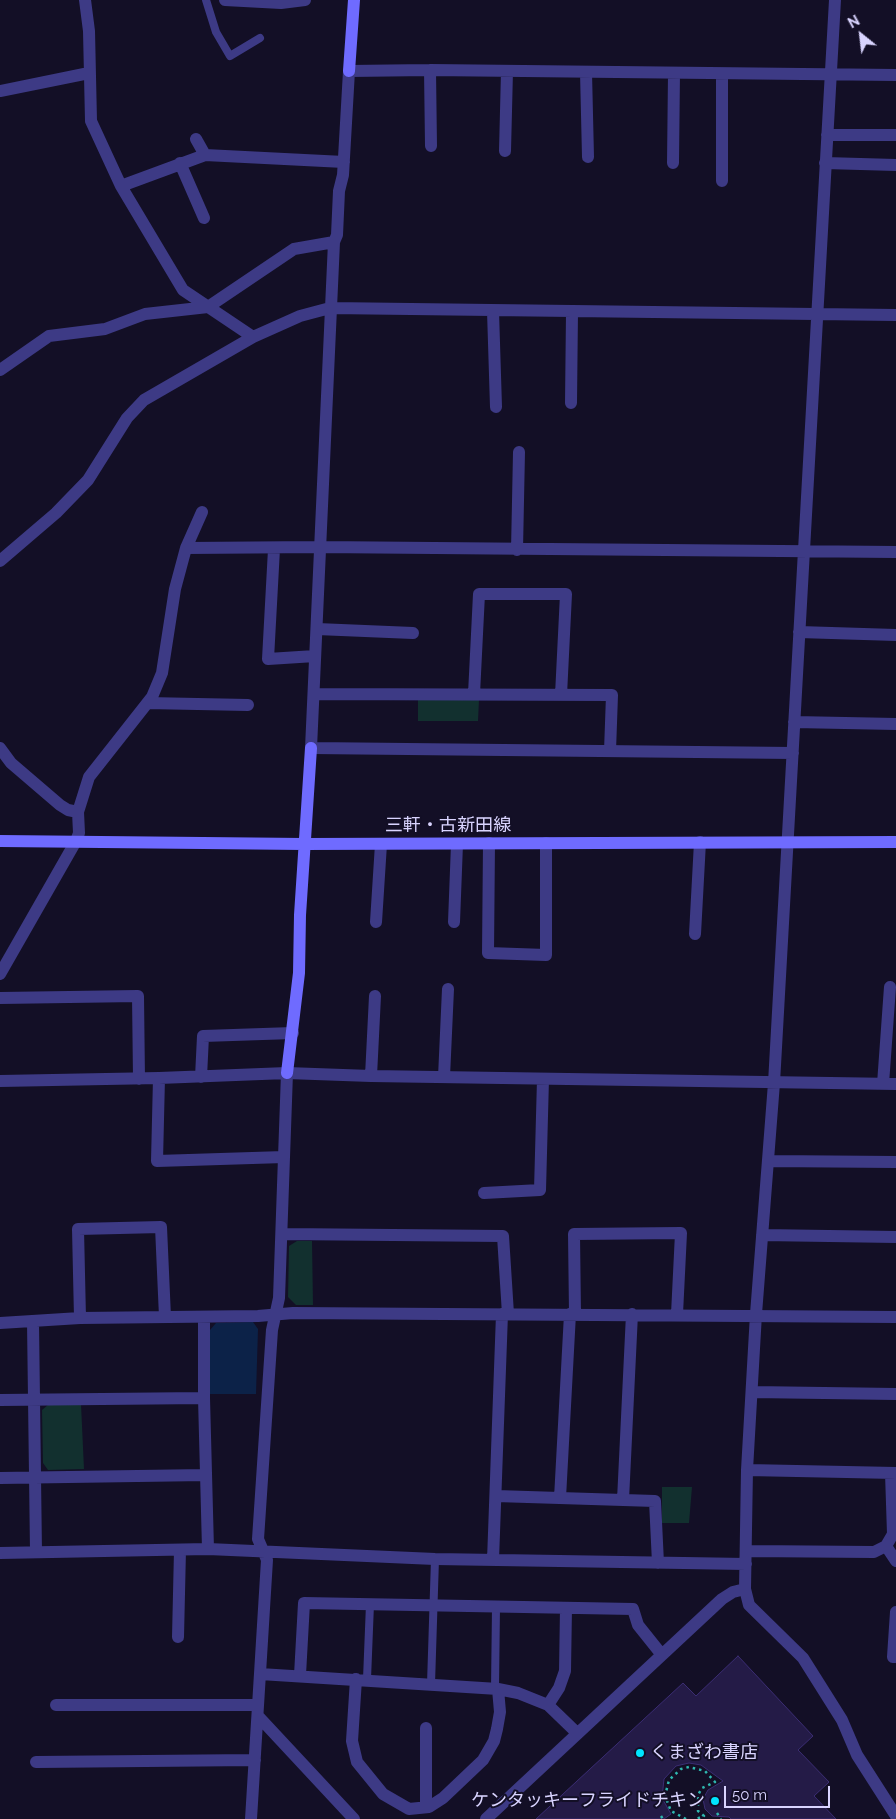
<!DOCTYPE html>
<meta charset="utf-8">
<style>
body{margin:0}
#map{position:relative;width:896px;height:1819px;overflow:hidden;background:#130f26;font-family:Raleway,sans-serif}
canvas{display:block}
.north{position:absolute;left:836px;top:10px;width:50px;height:50px;-webkit-text-stroke:4px #130f26;paint-order:stroke;rotate:331deg;font-size:14px;font-weight:700;line-height:20px;text-align:center;color:#d9d4ff}
.north::after{content:'';display:block;margin:auto;width:18px;height:22px;background:#d9d4ff;clip-path:polygon(50% 0,100% 100%,50% 72%,0 100%)}
.scale{position:absolute;left:724px;top:1786px;width:106px;height:22px;box-sizing:border-box;border:2px solid #d9d4ff;border-top:0;padding-left:6px;font-size:15px;line-height:18px;white-space:nowrap;color:#d9d4ff;-webkit-text-stroke:4px #130f26;paint-order:stroke}
</style>
<div id="map">
<canvas width="896" height="1819"></canvas>
<div class="north">N</div>
<div class="scale">50 m</div>
</div>
<script>
const context = document.querySelector('canvas').getContext('2d');
context.lineJoin = 'round';
function paint(path, color) {
  context.fillStyle = color;
  context.fill(path, 'evenodd');
}
function shape(rows) {
  const path = new Path2D();
  for (const r of rows) {
    path.moveTo(r[0], r[1]);
    for (let i = 2; i < r.length; i += 2) path.lineTo(r[i], r[i + 1]);
  }
  return path;
}
function trace(path, color, width, dash) {
  context.strokeStyle = color;
  context.lineWidth = width;
  context.lineCap = dash ? 'butt' : 'round';
  context.setLineDash(dash || []);
  context.stroke(path);
}
function write(font, color, halo, rows, align = 'center') {
  context.font = font + ' Raleway,"Noto Sans JP",sans-serif';
  context.lineWidth = 4;
  context.setLineDash([]);
  context.textBaseline = 'middle';
  context.strokeStyle = halo;
  context.fillStyle = color;
  for (const [text, x, y, turn = 0] of rows) {
    context.save();
    context.translate(x, y);
    context.rotate((+turn || 0) * Math.PI / 180);
    context.textAlign = isNaN(turn) ? turn : align;
    if (halo) context.strokeText(text, 0, 0);
    context.fillText(text, 0, 0);
    context.restore();
  }
}
const green = shape([
 [418,700,479,700,478,721,418,721],
 [297,1241,312,1241,313,1305,296,1305,288,1297,289,1246],
 [49,1404,81,1404,84,1469,48,1470,43,1463,42,1410],
 [662,1487,692,1487,689,1523,662,1523]
]);
const water = shape([
 [253,1322,258,1329,256,1394,210,1394,210,1330,216,1323]
]);
const building = shape([
 [738,1656,813,1736,798,1750,829,1782,814,1796,836,1819,731,1819,729,1817,712,1816,705,1809,703,1799,708,1790,723,1781,701,1765,689,1763,676,1766,664,1779,662,1798,671,1814,664,1819,536,1819,683,1683,696,1696,738,1656]
]);
const path = shape([
 [717,1813,721,1819],
 [661,1816,663,1819],
 [686,1819,671,1811,665,1796,669,1780,681,1769,689,1767,705,1771,715,1782,702,1788,698,1795,698,1811,704,1816,696,1819]
]);
const lane = shape([
 [206,0,216,32,230,56,260,38],
 [367,1679,370,1604],
 [431,1684,435,1559],
 [495,1688,496,1607]
]);
const street = shape([
 [85,0,89,31,91,121,121,186,183,290,253,337],
 [225,0,281,3,305,0],
 [835,0,774,1083,756,1314,747,1470,745,1589,749,1605,803,1658,842,1720,857,1755,896,1816],
 [430,70,431,146],
 [586,72,588,157],
 [0,91,89,73],
 [827,135,896,135],
 [196,139,205,155],
 [505,151,507,71],
 [180,163,204,218],
 [673,163,674,73],
 [825,163,896,165],
 [722,181,722,74],
 [121,186,205,155,344,162],
 [493,311,496,407],
 [0,370,49,336,105,329,145,314,208,307,294,249,334,242],
 [571,403,572,312],
 [186,548,319,547,896,552],
 [274,549,268,659,315,656],
 [517,550,519,452],
 [0,561,56,513,88,480,127,418,144,400,253,337,300,316,330,308,896,315],
 [317,629,413,633],
 [799,632,896,635],
 [314,694,612,695,610,751],
 [474,694,479,594,566,594,561,695],
 [147,703,248,705],
 [794,722,896,724],
 [0,748,11,763,60,805,68,810,78,812],
 [793,753,311,748,334,242,337,235,339,191,343,175,349,71,430,70,896,75],
 [489,843,488,953,546,955,546,843],
 [376,922,381,844],
 [454,922,457,844],
 [695,934,700,842],
 [0,974,76,841,79,833,78,812,89,777,152,697,162,673,175,589,186,548,202,512],
 [0,998,138,996,139,1079],
 [371,1076,375,996],
 [201,1077,203,1036,293,1033],
 [444,1077,448,989],
 [159,1078,157,1161,284,1157],
 [0,1081,159,1078,287,1073,371,1076,896,1084],
 [883,1084,890,987],
 [768,1161,896,1162],
 [484,1193,540,1190,543,1079],
 [283,1234,503,1236,508,1314],
 [762,1235,896,1237],
 [575,1314,574,1234,681,1233,677,1314],
 [80,1318,78,1229,161,1227,165,1317],
 [204,1318,204,1398,208,1549],
 [33,1322,36,1552],
 [0,1323,80,1318,258,1316,293,1313,896,1317],
 [752,1392,896,1394],
 [0,1400,204,1398],
 [747,1470,896,1473],
 [0,1478,206,1475],
 [496,1496,655,1501,658,1563],
 [560,1498,570,1314],
 [623,1500,632,1314],
 [886,1546,896,1561],
 [747,1551,874,1552,886,1546,893,1534,891,1473],
 [0,1553,208,1549,435,1559,746,1564],
 [493,1560,502,1314],
 [896,1612,893,1657,896,1657],
 [178,1637,180,1550],
 [260,1674,498,1689,518,1693,548,1705,577,1733],
 [300,1675,304,1603,633,1609,638,1625,662,1655],
 [356,1679,352,1741,357,1762,383,1794,409,1809,429,1807,443,1798,483,1760,494,1741,497,1729,500,1712,498,1689],
 [56,1705,258,1705],
 [548,1705,559,1688,565,1671,566,1608],
 [258,1716,354,1819],
 [36,1762,255,1760],
 [426,1807,426,1728],
 [251,1819,267,1560,258,1539,272,1330,279,1298,287,1073],
 [486,1819,722,1599,733,1592,745,1589]
]);
const secondary = shape([
 [349,71,354,0],
 [0,841,304,844,896,842],
 [287,1073,299,973,300,915,311,748]
]);
const markers = [
 [640,1753,5,"#00e5ff"],
 [715,1801,5,"#00e5ff"]
];
const streetNames = [
 ["三軒・古新田線",448,826]
];
const poiNames = [
 ["くまざわ書店",650,1753],
 ["ケンタッキーフライドチキン",705,1801,"right"]
];
paint(green, '#12302f');
paint(water, '#0c2248');
paint(building, '#241b47');
trace(building, '#3b2d73', 1);
trace(path, '#2fb8b0', 2.5, [2.5, 4]);
trace(lane, '#3d3a85', 8);
trace(street, '#3d3a85', 12);
trace(secondary, '#6f6bff', 12);
for (const [x, y, r, color] of markers) {
  const dot = new Path2D();
  dot.arc(x, y, r, 0, 2 * Math.PI);
  context.fillStyle = color;
  context.fill(dot);
  trace(dot, '#130f26', 2);
}
write('18px', '#d9d4ff', '#130f26', streetNames);
write('18px', '#d9d4ff', '#130f26', poiNames, 'left');
</script>
